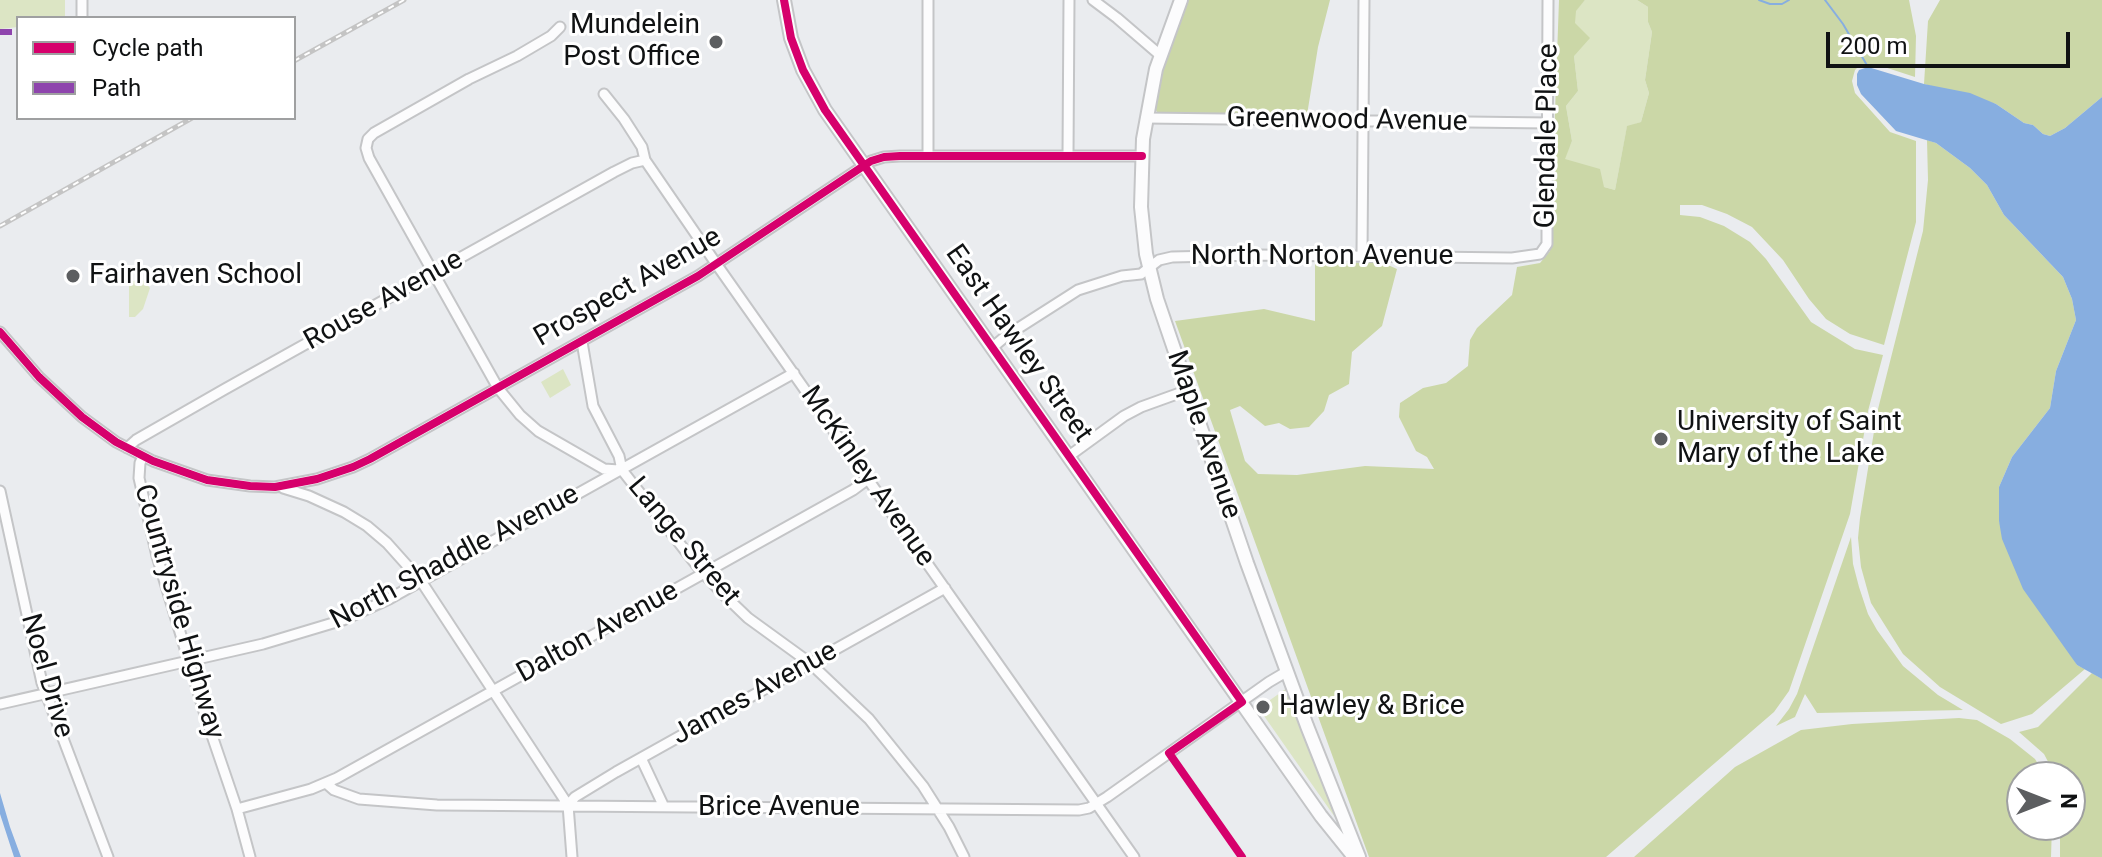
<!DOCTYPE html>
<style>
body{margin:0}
#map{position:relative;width:2102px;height:857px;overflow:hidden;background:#eaecef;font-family:Roboto,sans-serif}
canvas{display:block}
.legend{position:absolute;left:16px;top:16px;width:280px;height:104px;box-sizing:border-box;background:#fff;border:2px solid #9fa0a1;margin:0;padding:10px 14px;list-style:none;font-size:24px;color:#101213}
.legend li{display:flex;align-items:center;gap:16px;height:40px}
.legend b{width:40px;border:2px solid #9fa0a1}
.north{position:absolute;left:2006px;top:761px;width:80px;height:80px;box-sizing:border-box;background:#fff;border:2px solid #9fa0a1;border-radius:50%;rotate:90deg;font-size:22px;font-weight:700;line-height:32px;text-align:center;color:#101213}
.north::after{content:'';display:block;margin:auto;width:28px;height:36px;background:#5c5e60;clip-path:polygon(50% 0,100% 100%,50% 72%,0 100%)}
.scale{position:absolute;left:1826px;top:32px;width:244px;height:36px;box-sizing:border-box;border:4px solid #101213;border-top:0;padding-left:10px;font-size:24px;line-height:28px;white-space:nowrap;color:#101213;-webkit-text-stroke:6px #fff;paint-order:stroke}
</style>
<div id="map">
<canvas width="2102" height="857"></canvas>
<ul class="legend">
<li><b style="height:10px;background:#d6006c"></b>Cycle path</li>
<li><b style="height:10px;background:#8e44ad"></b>Path</li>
</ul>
<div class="north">N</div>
<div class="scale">200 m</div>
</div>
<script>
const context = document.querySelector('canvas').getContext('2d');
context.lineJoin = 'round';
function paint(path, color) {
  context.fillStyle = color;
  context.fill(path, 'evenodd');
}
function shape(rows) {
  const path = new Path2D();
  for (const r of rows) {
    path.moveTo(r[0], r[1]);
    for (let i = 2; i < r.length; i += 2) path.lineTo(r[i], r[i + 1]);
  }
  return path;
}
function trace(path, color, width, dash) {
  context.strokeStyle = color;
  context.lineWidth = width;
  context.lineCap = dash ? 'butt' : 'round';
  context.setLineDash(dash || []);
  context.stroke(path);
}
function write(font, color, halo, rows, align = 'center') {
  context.font = font + ' Roboto,sans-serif';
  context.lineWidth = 6;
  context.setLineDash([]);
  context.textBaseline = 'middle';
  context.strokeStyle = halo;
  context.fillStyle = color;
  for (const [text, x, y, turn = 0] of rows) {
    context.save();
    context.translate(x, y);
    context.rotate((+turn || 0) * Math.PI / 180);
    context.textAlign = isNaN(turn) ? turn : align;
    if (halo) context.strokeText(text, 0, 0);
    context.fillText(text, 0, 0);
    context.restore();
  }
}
const green = shape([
 [0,0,65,0,65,18,18,18,18,27,0,29],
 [1585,0,1637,0,1648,7,1648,22,1652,32,1645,80,1649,93,1641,122,1627,127,1615,190,1604,187,1564,159,1572,141,1566,106,1578,91,1574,56,1575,11],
 [142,279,150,288,143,309,135,317,129,317,129,282],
 [563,369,571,385,550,398,541,382],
 [1287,688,1339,823,1262,713,1266,710,1263,705]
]);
const forest = shape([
 [1181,0,1330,0,1318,47,1306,121,1162,118,1154,108,1156,69],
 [1559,0,1585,0,1576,11,1575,23,1590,38,1574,56,1578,91,1566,106,1572,141,1565,159,1600,169,1604,187,1615,190,1627,126,1641,122,1649,93,1645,80,1652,32,1648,22,1648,7,1637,0,1909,0,1916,36,1915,77,1875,64,1861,64,1855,70,1852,81,1855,93,1890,132,1916,141,1916,222,1884,345,1850,334,1826,319,1809,299,1783,260,1752,227,1727,214,1702,205,1680,205,1680,215,1700,217,1724,226,1750,242,1766,259,1811,322,1855,349,1883,355,1868,411,1850,514,1789,691,1774,712,1606,857,1369,857,1175,321,1264,309,1315,321,1315,264,1381,262,1397,269,1382,326,1352,352,1349,384,1329,395,1324,411,1309,427,1290,429,1279,423,1265,426,1240,406,1230,410,1245,461,1258,474,1297,475,1365,466,1434,469,1427,457,1416,451,1399,417,1400,403,1423,388,1446,383,1468,366,1470,340,1477,328,1512,295,1517,267,1540,263,1550,251],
 [1940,0,2102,0,2102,97,2065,128,2050,136,2043,134,2033,125,2024,123,1996,104,1924,84,1928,21],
 [1927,140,1936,143,1970,168,1987,185,2004,215,2063,277,2072,299,2076,320,2056,371,2050,408,2012,457,1999,487,1999,521,2077,665,2085,669,2032,714,2001,724,1940,687,1903,654,1871,603,1861,567,1858,538,1860,518,1877,413,1923,231,1928,180],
 [1851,537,1853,564,1859,587,1868,614,1877,630,1903,666,1938,695,1963,710,1817,713,1805,694,1795,717,1776,726,1789,709,1797,694],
 [2092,673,2102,679,2102,857,2060,857,2060,825,2070,825,2070,777,2056,777,2044,754,2019,732,2038,727],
 [1959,718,1977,720,2010,739,2035,759,2046,777,2022,777,2022,825,2052,825,2051,857,1634,857,1735,767,1801,730,1852,724]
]);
const water = shape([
 [1868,67,1924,84,1970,93,1996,104,2024,123,2033,125,2043,134,2050,136,2065,128,2102,97,2102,679,2077,665,2023,589,2002,539,1999,521,1999,487,2012,457,2050,408,2056,371,2076,320,2072,299,2063,277,2004,215,1987,185,1970,168,1936,143,1896,131,1861,94,1857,85,1857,74,1859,70],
 [0,793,10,827,21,857,14,857,0,814]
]);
const stream = shape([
 [1759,0,1770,4,1782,4,1789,0],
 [1825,0,1843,24,1868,67]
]);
const street = shape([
 [82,0,82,18],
 [928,0,928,155],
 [1093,0,1117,18,1160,55],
 [560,27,551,36,517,56,469,79,374,133,368,139,366,148,369,158,498,388,520,415,538,431,604,469,619,470],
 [604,94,624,119,642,147,645,160,717,265,1134,857],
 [1146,118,1548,123],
 [1068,155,1069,0],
 [1362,255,1364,0],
 [0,332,39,377,82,417,116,442,153,461,207,480,250,486,275,487,317,479,353,467,370,459,698,276,871,161,884,157,900,156,1142,156],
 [582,342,593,406,619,456,622,470,698,567,722,593,748,618,810,663,869,719,923,786,949,827,964,857],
 [993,347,1006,336,1078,290,1122,276,1141,274,1159,260,1172,257,1258,255,1512,258,1540,254,1547,244,1547,227,1548,0],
 [127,448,136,440,225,389,614,172,632,163,645,160],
 [143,456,140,463,139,478,157,556,206,718,237,809,250,857],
 [1069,456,1124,416,1141,407,1188,390],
 [283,488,309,496,344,512,367,526,387,543,421,581,568,805,572,857],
 [0,491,42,683,108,857],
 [0,704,263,644,343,620,389,599,794,373],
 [641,758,664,807],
 [326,783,334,790,359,799,437,805,1079,810,1089,808,1107,797,1269,682,1286,672],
 [568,805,575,797,616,772,945,588],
 [237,809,311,789,337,778,853,490,868,479]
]);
const secondary = shape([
 [784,0,791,38,803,70,825,110,1321,816,1354,857],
 [1181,0,1156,69,1143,139,1141,207,1146,254,1157,299,1247,563,1307,726,1359,857]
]);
const rail = shape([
 [294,61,404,0],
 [0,226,192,118]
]);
const quiet = shape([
 [0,32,18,32]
]);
const cycleway = shape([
 [784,0,791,38,803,70,825,110,1242,702,1169,753,1242,857],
 [0,332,39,377,82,417,116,442,153,461,207,480,250,486,275,487,317,479,353,467,370,459,698,276,871,161,884,157,900,156,1142,156]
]);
const markers = [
 [716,42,8,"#5c5e60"],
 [73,276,8,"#5c5e60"],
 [1661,439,8,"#5c5e60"],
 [1263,707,8,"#5c5e60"]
];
const poiNames = [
 ["Mundelein",700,26,"right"],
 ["Post Office",700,58,"right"],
 ["Fairhaven School",89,276],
 ["University of Saint",1677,423],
 ["Mary of the Lake",1677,455],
 ["Hawley & Brice",1279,707]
];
const streetNames = [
 ["Greenwood Avenue",1347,121,1],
 ["Glendale Place",1548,136,-89],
 ["North Norton Avenue",1322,257],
 ["Prospect Avenue",628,288,-30],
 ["Rouse Avenue",384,301,-29],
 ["East Hawley Street",1018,344,55],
 ["Maple Avenue",1203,435,71],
 ["McKinley Avenue",867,477,55],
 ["Lange Street",683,542,50],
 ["North Shaddle Avenue",455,558,-28],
 ["Countryside Highway",178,612,74],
 ["Dalton Avenue",598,633,-29],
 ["Noel Drive",46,676,74],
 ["James Avenue",755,694,-29],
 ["Brice Avenue",779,808]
];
paint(green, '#dce5c4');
paint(forest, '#cbd7a7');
paint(water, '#87aee0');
trace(stream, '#87aee0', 2);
trace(street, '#c4c5c7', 13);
trace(secondary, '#c4c5c7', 16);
trace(street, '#fcfcfd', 9);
trace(secondary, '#fcfcfd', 12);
trace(rail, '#c4c4c4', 5);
trace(rail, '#fff', 2, [6]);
trace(quiet, '#8e44ad', 6, [12, 6]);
trace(cycleway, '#d6006c', 8);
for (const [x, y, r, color] of markers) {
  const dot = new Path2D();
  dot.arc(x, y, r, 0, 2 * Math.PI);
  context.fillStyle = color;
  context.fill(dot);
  trace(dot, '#fff', 3);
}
write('28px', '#101213', '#fff', poiNames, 'left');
write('28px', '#101213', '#fff', streetNames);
</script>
